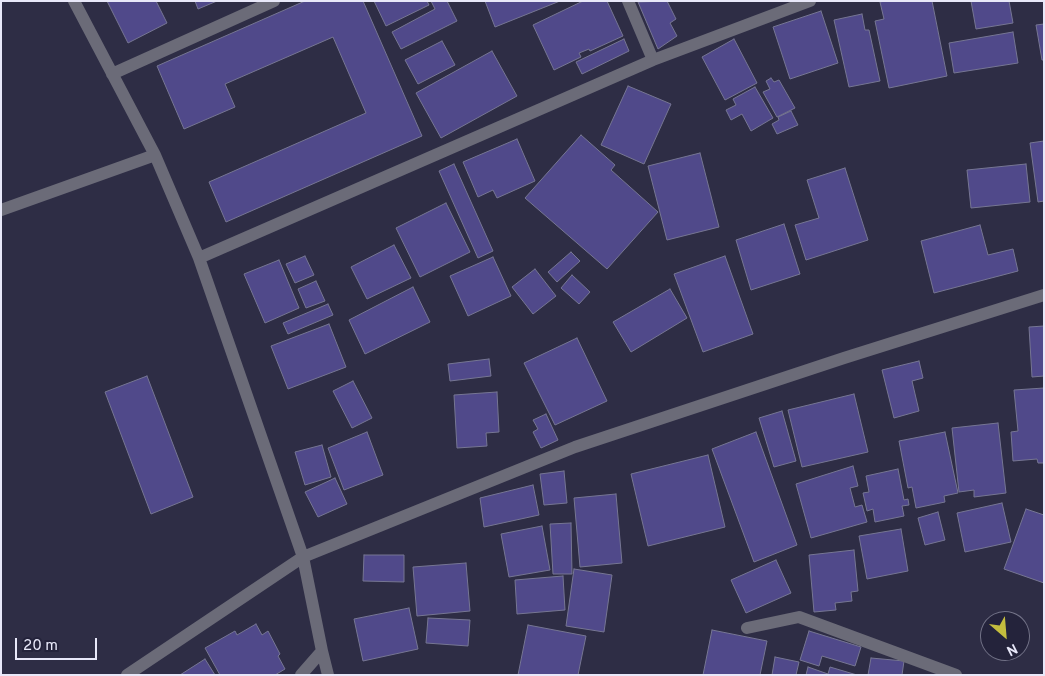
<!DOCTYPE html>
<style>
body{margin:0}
#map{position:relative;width:1045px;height:676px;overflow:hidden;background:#2e2d45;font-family:Overpass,sans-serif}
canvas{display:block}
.frame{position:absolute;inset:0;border:2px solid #e8e8f9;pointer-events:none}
.north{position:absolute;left:980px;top:611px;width:50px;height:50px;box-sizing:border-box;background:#24233b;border:1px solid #727287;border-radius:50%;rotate:153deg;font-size:14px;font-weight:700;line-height:20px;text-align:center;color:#e8e8f9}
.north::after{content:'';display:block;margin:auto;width:18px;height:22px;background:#c4bd3e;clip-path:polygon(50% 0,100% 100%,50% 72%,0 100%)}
.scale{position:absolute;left:15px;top:638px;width:82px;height:22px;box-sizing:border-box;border:2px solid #e8e8f9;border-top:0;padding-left:6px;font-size:15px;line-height:18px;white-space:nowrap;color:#e8e8f9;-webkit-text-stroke:4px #24233b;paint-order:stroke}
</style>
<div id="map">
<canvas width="1045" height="676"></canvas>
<div class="frame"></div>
<div class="north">N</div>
<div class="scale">20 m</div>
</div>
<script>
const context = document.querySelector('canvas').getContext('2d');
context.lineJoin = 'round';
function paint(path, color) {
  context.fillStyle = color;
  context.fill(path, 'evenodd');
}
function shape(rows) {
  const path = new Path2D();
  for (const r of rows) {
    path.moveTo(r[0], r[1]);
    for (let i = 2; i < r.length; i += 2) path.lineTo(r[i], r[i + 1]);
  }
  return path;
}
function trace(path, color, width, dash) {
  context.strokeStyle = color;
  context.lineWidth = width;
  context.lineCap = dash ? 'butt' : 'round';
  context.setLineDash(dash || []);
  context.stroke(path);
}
const building = shape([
 [107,1,156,1,167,23,128,43,107,1],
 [195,1,217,1,198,9,195,1],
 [305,1,363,1,422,136,226,222,209,182,366,113,333,37,225,84,235,107,184,129,157,66,305,1],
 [374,1,427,1,429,5,386,26,374,1],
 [431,1,447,1,457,21,401,49,392,32,435,9,431,1],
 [485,1,560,1,495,27,485,1],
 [607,1,623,36,590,51,589,49,579,53,581,57,554,70,533,25,583,1,607,1],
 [667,1,676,19,670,23,677,36,658,49,638,2,667,1],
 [885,1,932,1,947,76,889,88,875,21,884,19,880,2,885,1],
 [971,1,1009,1,1013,23,976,29,971,1],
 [821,11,838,63,790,79,773,27,821,11],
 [862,14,865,30,869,30,880,81,849,87,834,20,862,14],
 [1044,24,1044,60,1042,60,1036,25,1044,24],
 [1013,32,1018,63,954,73,949,43,1013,32],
 [624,39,629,51,582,74,576,62,624,39],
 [734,39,757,83,725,100,702,57,734,39],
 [442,41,455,65,418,84,405,60,442,41],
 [492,51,517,96,441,138,416,93,492,51],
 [771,78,774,82,779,80,795,108,777,117,763,92,770,89,766,81,771,78],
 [628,86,671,104,644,164,601,145,628,86],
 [755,87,773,118,751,131,742,114,731,120,726,110,736,105,733,99,755,87],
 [791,111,798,125,777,134,772,124,779,120,778,117,791,111],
 [581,135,615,165,611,170,658,212,607,269,525,198,581,135],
 [517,139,535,181,497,198,493,190,478,197,463,162,517,139],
 [1044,141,1044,201,1038,202,1030,143,1044,141],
 [700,153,719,227,667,240,648,166,700,153],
 [454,164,493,251,478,258,439,171,454,164],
 [1026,164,1030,202,971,208,967,170,1026,164],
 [845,168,868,240,806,260,795,225,819,218,807,180,845,168],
 [446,203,470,252,420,277,396,228,446,203],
 [784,224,800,274,751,290,736,240,784,224],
 [980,225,988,255,1013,249,1018,271,934,293,921,241,980,225],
 [394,245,411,278,367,299,351,267,394,245],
 [571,252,580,261,557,282,548,272,571,252],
 [305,256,314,275,295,283,286,264,305,256],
 [725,256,753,334,703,352,674,274,725,256],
 [493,257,511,296,468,316,450,276,493,257],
 [279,260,299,308,265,323,244,274,279,260],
 [535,269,556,296,533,314,512,287,535,269],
 [572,275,590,292,579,304,561,288,572,275],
 [316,281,325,301,306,308,298,289,316,281],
 [413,287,430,322,365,354,349,320,413,287],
 [670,289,687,318,631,352,613,322,670,289],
 [328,304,333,315,288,334,283,323,328,304],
 [329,324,346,367,288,389,271,346,329,324],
 [1044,326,1044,376,1032,377,1029,327,1044,326],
 [577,338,607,401,555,425,524,363,577,338],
 [489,359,491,376,450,381,448,364,489,359],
 [919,361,923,378,912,381,919,411,894,418,882,370,919,361],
 [147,376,193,497,151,514,105,392,147,376],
 [353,381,372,418,352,428,333,391,353,381],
 [1044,388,1044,463,1038,463,1037,459,1013,461,1011,432,1018,431,1014,390,1044,388],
 [497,392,499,432,486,433,487,446,457,448,454,395,497,392],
 [854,394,868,452,802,467,788,410,854,394],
 [782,411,796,461,774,467,759,418,782,411],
 [546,414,558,440,541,448,533,432,538,429,533,420,546,414],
 [998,423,1006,493,974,497,974,490,959,492,952,428,998,423],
 [367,432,383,475,344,490,328,448,367,432],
 [756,432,797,545,754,562,712,449,756,432],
 [945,432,958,493,944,496,945,502,916,508,912,487,908,488,899,441,945,432],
 [322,445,331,477,305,485,295,452,322,445],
 [708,455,725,527,648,546,631,474,708,455],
 [853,466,858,486,850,488,855,507,862,505,867,522,811,538,796,484,853,466],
 [898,469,904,500,908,499,909,505,902,506,904,516,875,522,873,509,867,511,863,493,869,492,866,476,898,469],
 [564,471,567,503,544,505,540,474,564,471],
 [335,478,347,504,318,517,305,492,335,478],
 [533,485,539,515,484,527,480,498,533,485],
 [616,494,622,563,580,567,574,498,616,494],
 [1002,503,1011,542,965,552,957,513,1002,503],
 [1026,509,1044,515,1044,583,1004,569,1026,509],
 [938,512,945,540,925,545,918,518,938,512],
 [571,523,572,574,553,574,550,524,571,523],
 [542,526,550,570,509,577,501,534,542,526],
 [901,529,908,571,867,579,859,536,901,529],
 [854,550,858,591,851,592,852,601,835,603,836,610,814,612,809,555,854,550],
 [364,555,404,555,404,582,363,581,364,555],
 [776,560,791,593,746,613,731,580,776,560],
 [466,563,470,611,417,616,413,567,466,563],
 [574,569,612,575,604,632,566,626,574,569],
 [563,576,565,610,517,614,515,580,563,576],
 [409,608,418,649,363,661,354,619,409,608],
 [428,618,470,620,468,646,426,643,428,618],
 [256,624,262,635,268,631,280,654,278,656,285,669,275,675,220,675,205,648,235,631,237,635,256,624],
 [528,625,586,636,578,675,518,675,528,625],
 [712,630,767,641,760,675,703,675,712,630],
 [809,631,861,647,855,666,822,656,819,666,800,660,809,631],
 [775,657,799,662,796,675,772,675,775,657],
 [871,658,904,661,902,675,868,675,871,658],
 [205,659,215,675,180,675,205,659],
 [808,667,828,674,830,667,857,675,806,675,808,667]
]);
const minor = shape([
 [74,1,155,155,199,258,303,557,322,651,328,675],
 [628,1,653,60],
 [112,74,274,1],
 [1,210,155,155],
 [199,258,653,60,810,1],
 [747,628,799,617,956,675],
 [127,675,303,557,575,447,844,358,1044,295],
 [301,675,322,651]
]);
paint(building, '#50498a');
trace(building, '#767693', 1);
trace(minor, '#6b6b78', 12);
</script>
